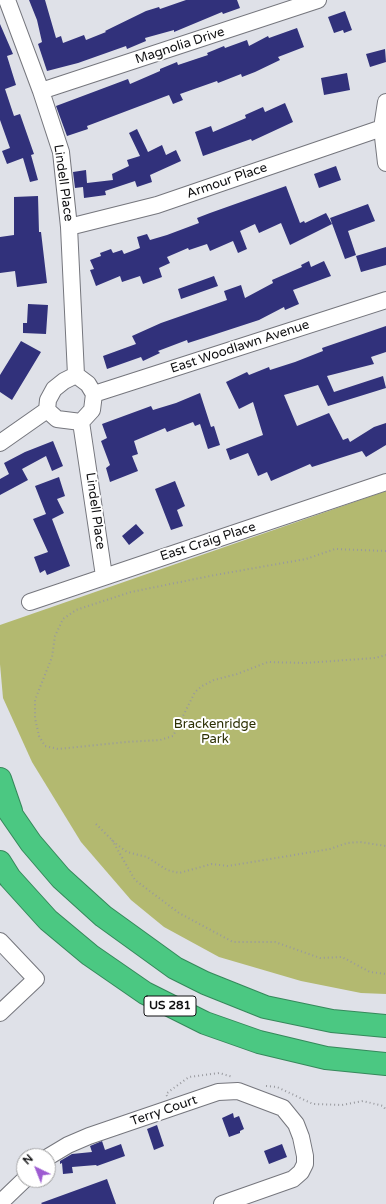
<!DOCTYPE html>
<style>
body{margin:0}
#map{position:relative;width:386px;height:1204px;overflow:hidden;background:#dfe1e8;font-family:"Varela Round",sans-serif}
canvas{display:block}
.north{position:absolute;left:16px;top:1148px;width:40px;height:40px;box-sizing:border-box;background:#fff;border:1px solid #9f9fa0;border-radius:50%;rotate:317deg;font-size:11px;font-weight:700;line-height:16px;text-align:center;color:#101012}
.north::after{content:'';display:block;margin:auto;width:14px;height:18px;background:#9d5bd1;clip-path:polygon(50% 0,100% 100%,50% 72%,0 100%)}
</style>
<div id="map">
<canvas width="386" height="1204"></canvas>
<div class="north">N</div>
</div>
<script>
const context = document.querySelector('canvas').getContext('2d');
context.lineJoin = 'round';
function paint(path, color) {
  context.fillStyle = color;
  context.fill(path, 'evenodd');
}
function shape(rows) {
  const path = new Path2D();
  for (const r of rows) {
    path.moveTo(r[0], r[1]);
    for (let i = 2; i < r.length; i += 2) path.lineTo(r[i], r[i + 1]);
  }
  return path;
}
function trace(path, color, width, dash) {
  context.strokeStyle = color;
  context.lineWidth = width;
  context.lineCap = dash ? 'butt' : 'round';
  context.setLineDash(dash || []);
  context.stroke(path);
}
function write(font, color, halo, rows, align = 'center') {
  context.font = font + ' "Varela Round",sans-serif';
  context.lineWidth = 4;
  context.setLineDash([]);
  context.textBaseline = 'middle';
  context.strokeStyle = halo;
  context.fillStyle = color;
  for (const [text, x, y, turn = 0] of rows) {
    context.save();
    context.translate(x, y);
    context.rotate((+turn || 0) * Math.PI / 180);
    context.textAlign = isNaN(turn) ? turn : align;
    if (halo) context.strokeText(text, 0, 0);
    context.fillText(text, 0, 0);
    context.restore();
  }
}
const green = shape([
 [386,491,386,994,361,993,301,981,219,957,164,927,131,900,81,842,32,762,3,698,0,664,0,625]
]);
const building = shape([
 [29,0,45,0,56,38,61,36,63,43,84,35,86,40,106,32,105,31,146,11,159,7,160,9,186,0,237,0,240,8,223,14,222,12,174,32,174,30,145,38,146,41,127,49,126,46,78,63,47,71,38,44,42,42,37,20],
 [345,11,352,30,344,33,343,30,334,33,328,17],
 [0,24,13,54,7,56,16,85,5,89,14,116,20,114,34,154,31,155,38,180,30,182,23,158,7,164,2,151,10,148,0,120],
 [297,28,304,47,278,57,280,60,255,72,242,77,241,74,218,83,217,81,180,94,183,100,173,104,169,95,87,126,88,129,67,136,56,106,128,79,130,84,160,71,160,69,177,62,178,65,208,55,207,53,224,46,225,48,247,40,249,46,268,36,269,38],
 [385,49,386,62,370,67,366,54],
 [347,73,350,90,324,95,321,78],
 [285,103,293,122,252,141,251,139,203,156,195,132,211,126,213,132,246,118,245,115,263,107,265,112],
 [137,129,148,152,162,145,166,155,176,150,181,161,150,175,152,182,137,187,135,181,105,191,106,195,84,198,83,187,75,188,73,172,86,170,87,183,113,180,112,174,129,166,127,160,140,156,129,133],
 [336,166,341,180,319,188,314,174],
 [286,186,300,223,304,221,305,223,326,213,332,224,290,245,281,223,259,233,255,224,240,231,247,249,238,253,233,241,210,251,207,244,189,250,188,248,167,257,170,263,159,268,162,277,143,284,140,276,122,282,120,276,96,286,90,270,94,269,90,260,101,256,100,253,111,249,113,253,122,250,124,254,140,248,137,237,147,234,150,240,167,235,199,223,197,218,210,213],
 [38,196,39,232,41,232,47,283,17,287,15,271,0,273,0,237,14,235,14,197],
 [368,204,375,221,348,231,356,255,345,259,330,218],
 [386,247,386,265,361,272,356,256],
 [309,261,311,267,324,261,331,276,293,290,299,304,285,310,284,307,259,320,213,335,188,343,187,340,158,351,160,353,143,361,141,357,107,369,103,356,136,344,132,336,161,323,227,300,224,291,241,285,245,298,273,283,272,280,302,267,301,265],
 [214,276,218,286,181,299,178,289],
 [28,304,48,305,46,334,23,333,23,323,27,323],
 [386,326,386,352,371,357,374,364,327,376,334,392,383,376,386,388,328,406,318,385,284,395,297,426,329,413,343,440,348,438,350,442,374,427,386,423,386,445,366,457,362,451,312,467,310,464,271,481,267,472,258,476,248,453,230,460,226,449,263,435,253,402,239,409,226,382,247,372,249,375,269,367,270,370,295,362,323,351,322,348],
 [21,341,41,352,12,400,0,392,0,375],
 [200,393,211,427,214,426,220,445,208,449,200,424,195,426,193,422,167,432,165,428,134,441,138,454,132,456,138,471,110,482,106,468,110,465,101,441,107,438,102,424,151,406,153,410,176,403],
 [53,441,63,466,52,471,46,456,22,469,28,480,0,495,0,479,9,474,4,463,25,452],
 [59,477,65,496,57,499,64,513,52,519,70,566,47,575,45,570,40,573,34,557,48,552,33,519,46,514,35,486],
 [175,481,185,506,177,510,183,526,171,530,155,489],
 [136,524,144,533,129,545,122,536],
 [233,1113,234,1118,239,1116,244,1129,240,1131,240,1133,229,1137,222,1118],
 [157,1125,164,1146,154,1150,147,1129],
 [102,1141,105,1150,121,1144,125,1156,97,1166,96,1165,72,1167,73,1173,63,1174,62,1163,60,1164,60,1161,72,1154,92,1152,90,1146],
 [282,1144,287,1157,269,1164,264,1151],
 [107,1179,116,1204,42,1204,41,1203]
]);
const path = shape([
 [386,551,335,549,306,559,215,575,131,592,76,610,63,619,55,636,52,657,35,700,35,718,39,736,45,746,58,749,126,742,160,740,173,736,195,692,202,686,214,680,237,674,268,662,305,663,375,658,386,655],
 [96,824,115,843,127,852,147,857,167,870,179,873,212,864,228,866,330,849,347,843,360,842,386,846],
 [112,840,135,880,179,913,233,942,275,942,320,958,342,957,370,972,386,974],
 [266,1086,277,1087,313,1104,342,1105,363,1101,383,1106,386,1110],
 [167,1096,166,1094,171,1090,189,1077,219,1073,233,1077]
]);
const minor = shape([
 [7,0,41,91,61,152,69,227,76,375],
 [41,91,318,0],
 [386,102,382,128,386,163],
 [69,227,157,205,382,128],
 [94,394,386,300],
 [81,422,104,576],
 [0,443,47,410,48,400,54,389,64,381,76,375,88,384,94,394,92,410,81,422,57,419,47,410],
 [30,602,386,482],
 [0,941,36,979,0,1013],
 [48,1157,68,1145,89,1136,218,1092,238,1091,283,1108,296,1124,301,1137,305,1156,305,1164,301,1172,293,1179,222,1204],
 [0,1203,24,1180]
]);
const highway = shape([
 [0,779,11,811],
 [0,798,31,843,61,878,103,916,175,968,205,983,265,1007,332,1021,386,1026],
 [0,862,10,878,48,920,90,955,145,993,205,1023,259,1042,326,1058,386,1064]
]);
const shields = [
 [170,1006,52]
];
const shieldNames = [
 ["US 281",170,1006]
];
const streetNames = [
 ["Magnolia Drive",180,46,-18],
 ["Armour Place",227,181,-19],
 ["Lindell Place",63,183,82],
 ["East Woodlawn Avenue",240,347,-18],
 ["Lindell Place",95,511,82],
 ["East Craig Place",208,542,-18],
 ["Terry Court",164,1111,-19]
];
const parkNames = [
 ["Brackenridge",215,725],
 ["Park",215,740]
];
paint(green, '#b3b970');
paint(building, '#31317b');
trace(minor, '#75767d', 18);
trace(highway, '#36885b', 24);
trace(path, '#98999e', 2, [1, 3]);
trace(minor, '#fff', 16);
trace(highway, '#4bc882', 22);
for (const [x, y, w] of shields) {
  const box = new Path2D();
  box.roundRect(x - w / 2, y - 10, w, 20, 3);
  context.fillStyle = '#fff';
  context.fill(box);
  trace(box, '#101012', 1);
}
write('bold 12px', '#101012', null, shieldNames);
write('13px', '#101012', '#fff', streetNames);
write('13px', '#2d3004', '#fff', parkNames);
</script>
